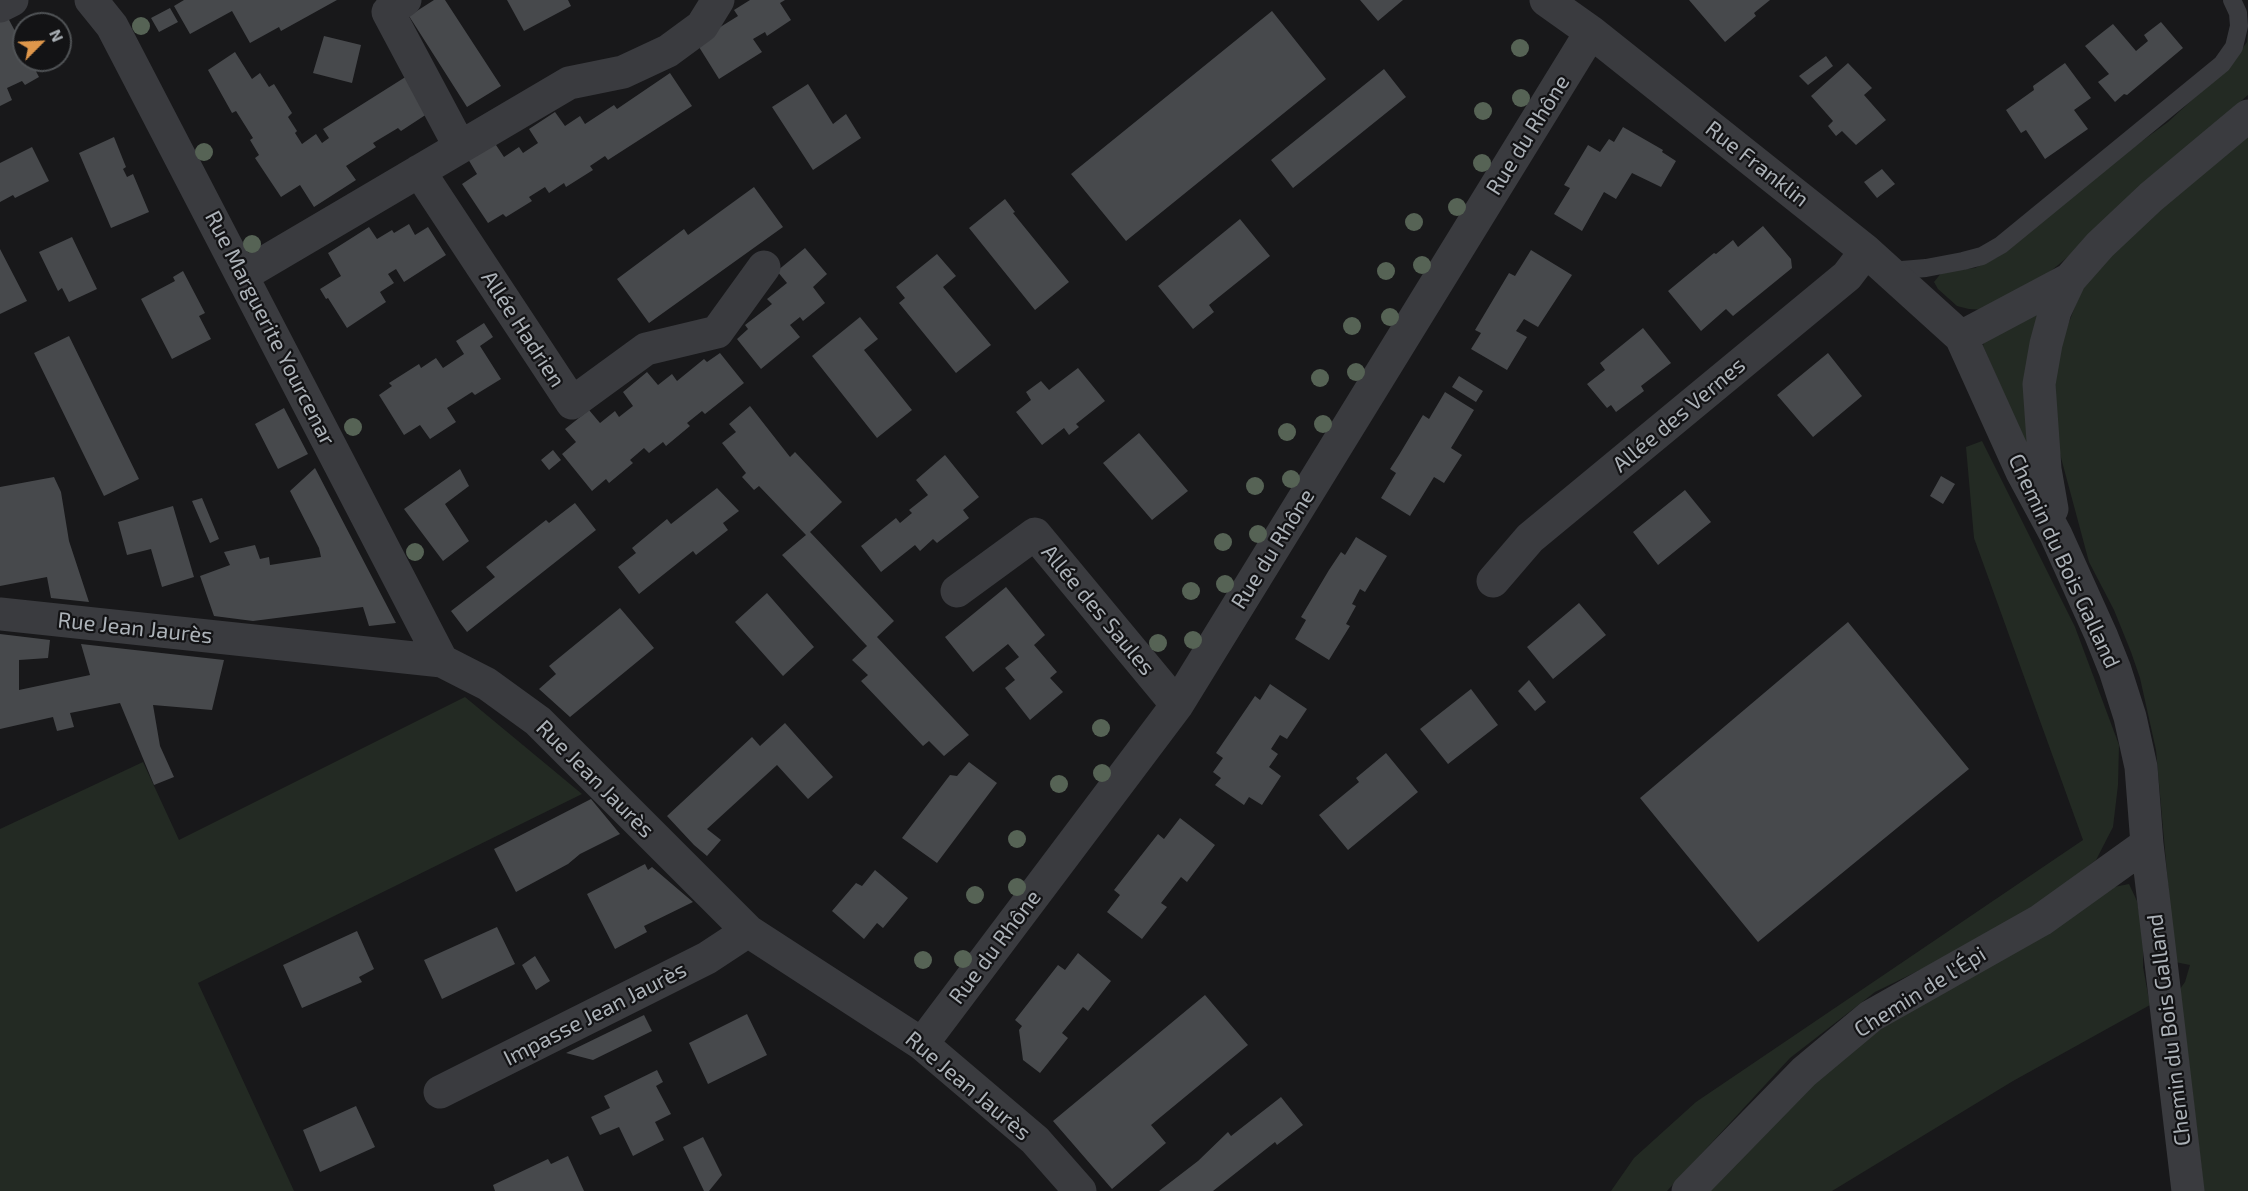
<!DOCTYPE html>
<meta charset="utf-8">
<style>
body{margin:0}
#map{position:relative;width:2248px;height:1191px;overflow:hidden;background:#18181a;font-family:"Exo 2",sans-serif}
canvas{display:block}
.north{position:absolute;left:12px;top:12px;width:60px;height:60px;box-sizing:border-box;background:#131315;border:2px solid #505356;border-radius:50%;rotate:66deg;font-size:16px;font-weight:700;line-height:24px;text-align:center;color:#acb2b8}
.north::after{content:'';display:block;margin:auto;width:21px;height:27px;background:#df974b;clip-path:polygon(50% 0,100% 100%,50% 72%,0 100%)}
</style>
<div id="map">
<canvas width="2248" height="1191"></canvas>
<div class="north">N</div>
</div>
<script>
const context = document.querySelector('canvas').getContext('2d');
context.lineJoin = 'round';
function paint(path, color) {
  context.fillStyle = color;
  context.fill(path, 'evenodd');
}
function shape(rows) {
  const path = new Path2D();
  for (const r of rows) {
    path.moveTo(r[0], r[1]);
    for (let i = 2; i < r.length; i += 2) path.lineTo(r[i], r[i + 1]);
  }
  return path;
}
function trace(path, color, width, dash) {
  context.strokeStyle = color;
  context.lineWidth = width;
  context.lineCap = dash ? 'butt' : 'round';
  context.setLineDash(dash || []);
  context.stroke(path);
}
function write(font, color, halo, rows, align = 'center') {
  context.font = font + ' "Exo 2",sans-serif';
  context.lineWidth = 4.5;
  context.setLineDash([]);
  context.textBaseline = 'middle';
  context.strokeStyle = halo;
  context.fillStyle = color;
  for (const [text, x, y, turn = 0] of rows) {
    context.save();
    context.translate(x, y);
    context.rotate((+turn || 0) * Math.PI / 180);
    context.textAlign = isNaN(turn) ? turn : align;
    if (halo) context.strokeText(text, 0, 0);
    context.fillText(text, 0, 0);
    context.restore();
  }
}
const green = shape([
 [2248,31,2248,95,2123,202,2075,251,2028,290,1986,310,1969,309,1957,306,1938,289,1934,282,1942,272,1975,268,1998,257,2120,157,2168,122,2231,64,2247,42],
 [2248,127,2248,1191,2204,1191,2180,989,2185,982,2190,965,2175,962,2156,750,2140,678,2131,652,2114,610,2089,562,2056,439,2052,400,2060,345,2087,276],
 [2048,297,2035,465,1983,346,1984,342],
 [1982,441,2075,627,2119,745,2118,785,2113,827,2096,860,2043,901,1981,940,1875,992,1790,1058,1667,1191,1611,1191,1634,1158,1696,1102,2083,840,1974,538,1966,447],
 [465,697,582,794,198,983,294,1191,0,1191,0,829,143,762,179,840],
 [2129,884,2137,901,2143,937,2143,967,2150,1005,2013,1081,1832,1191,1706,1191,1809,1085,1895,1018,2104,889]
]);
const building = shape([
 [184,0,337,0,281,31,279,27,250,43,232,11,190,34,174,6],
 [434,0,445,0,501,86,467,107,409,16],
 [507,0,568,0,571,6,524,31],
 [750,0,785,0,780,3,791,20,767,36,765,32,753,39,762,52,719,79,699,47,709,34,738,16,734,10],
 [1360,0,1403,0,1378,21],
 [1689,0,1770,0,1754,13,1756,16,1725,42],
 [170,8,178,22,159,32,151,18],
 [1272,11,1326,79,1126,241,1071,174],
 [7,16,24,48,24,60,30,60,39,77,25,85,22,81,7,88,12,100,0,106,0,20],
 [2161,22,2183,48,2127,95,2124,94,2115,102,2098,82,2109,74,2085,46,2113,24,2136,51,2148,41,2144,35],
 [324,36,361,45,352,83,313,73],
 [235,52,252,79,260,73,269,87,274,84,292,113,288,117,297,131,295,133,302,144,316,134,322,143,329,138,323,129,407,76,430,112,401,131,398,128,373,143,376,147,346,166,356,180,314,207,300,185,281,197,255,158,259,155,250,140,253,138,236,111,232,113,208,70],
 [1826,56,1833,66,1808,85,1799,76],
 [1848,63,1872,88,1864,95,1886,120,1856,145,1842,131,1836,136,1828,126,1833,121,1811,96],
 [2065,63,2091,98,2074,110,2088,129,2045,159,2026,130,2021,133,2006,110,2034,90,2033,86],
 [1384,69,1406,97,1293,188,1271,160],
 [670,73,692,106,608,160,605,156,590,166,593,170,566,187,564,183,549,193,545,187,529,197,532,201,506,217,503,214,488,223,462,184,477,174,468,159,494,142,504,157,519,147,523,153,538,143,529,129,555,112,565,126,580,116,585,124,614,105,617,109],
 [808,84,833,124,846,114,861,138,813,170,772,107],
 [1623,127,1663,150,1662,152,1676,161,1661,187,1632,173,1616,199,1604,192,1582,231,1554,214,1570,188,1564,185,1588,145,1600,152,1609,139,1614,142],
 [114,137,126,167,123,169,127,177,133,174,149,212,111,228,79,153],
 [32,147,49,181,15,198,13,195,0,202,0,163],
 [1882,169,1895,184,1877,198,1864,182],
 [754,187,783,227,649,323,617,279,684,229,688,235],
 [1005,199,1015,212,1013,213,1069,282,1035,310,969,228],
 [1240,219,1270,256,1209,305,1214,312,1193,329,1158,286],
 [409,224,415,235,428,227,446,255,404,282,396,269,388,274,394,283,380,292,386,302,347,328,328,298,326,299,320,289,341,276,328,253,369,227,377,239,392,230,394,233],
 [1763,226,1791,259,1792,268,1733,316,1726,309,1701,331,1668,291,1714,253,1716,254,1733,240,1738,247],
 [72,237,97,289,69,302,62,288,58,291,39,252],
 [805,248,827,274,813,287,825,303,803,321,800,317,790,325,800,337,761,369,737,339,748,329,745,325,772,304,767,299,787,283,777,271],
 [0,249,27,301,0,314],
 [1531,250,1572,275,1538,327,1524,319,1516,331,1527,337,1507,370,1471,349,1481,333,1475,330,1509,273,1515,276],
 [937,254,956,276,943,287,991,345,956,373,899,303,905,298,896,287],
 [183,271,205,313,199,316,211,339,172,359,141,299,175,281,173,277],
 [860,317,878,339,864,350,912,410,877,438,812,356],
 [484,323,493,337,480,346,501,379,475,395,472,392,447,408,456,422,430,439,420,425,404,435,379,395,392,386,389,383,419,364,421,368,436,358,443,368,464,354,456,341],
 [1643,328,1671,363,1641,386,1644,391,1616,412,1611,405,1607,408,1587,384,1605,370,1600,363],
 [69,336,139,479,104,496,34,353],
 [720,353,744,383,705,414,702,411,687,423,690,426,666,446,663,442,649,453,644,448,630,460,633,463,609,483,606,479,592,491,562,454,576,442,565,429,589,410,600,423,615,411,619,417,633,406,623,392,647,372,658,385,672,374,677,381,704,359,707,362],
 [1828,353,1862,396,1813,437,1777,395],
 [1078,368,1105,401,1076,424,1079,427,1069,435,1064,428,1042,445,1016,412,1031,400,1026,392,1041,381,1049,390],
 [1459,376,1483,391,1476,402,1452,387],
 [1445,392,1474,410,1451,448,1462,455,1444,483,1434,477,1410,516,1381,498,1396,473,1390,469,1399,455,1423,415,1429,419],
 [750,406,790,457,795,452,842,502,810,532,894,621,877,637,969,735,944,756,929,741,923,746,861,681,868,675,852,660,867,646,782,555,806,535,759,486,754,490,742,477,746,473,722,443,736,432,729,424],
 [284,408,308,454,278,469,255,424],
 [1139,433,1188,491,1152,520,1103,463],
 [553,450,561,460,549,470,541,460],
 [945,455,979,497,963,510,969,518,937,543,933,539,920,551,915,545,881,572,861,546,896,518,900,523,912,513,909,510,928,495,916,480],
 [315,468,396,623,369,626,363,607,253,621,214,616,200,576,230,565,224,552,255,545,260,559,269,557,270,565,321,557,319,548,290,491],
 [460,469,469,486,445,504,469,541,443,561,404,509],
 [1941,476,1955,484,1943,504,1930,496],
 [54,477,61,492,69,541,89,602,51,598,47,577,0,586,0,487],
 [717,488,739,511,723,523,728,530,696,555,693,551,639,594,618,567,636,553,632,548,667,519,671,524],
 [1685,490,1711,522,1658,565,1633,532],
 [202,498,219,539,210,543,192,501],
 [575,503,596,530,467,632,451,611,495,577,486,567,546,520,549,523],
 [173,506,194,577,162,587,151,549,127,555,118,522],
 [1356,537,1387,556,1365,592,1360,589,1352,604,1356,606,1346,624,1350,626,1329,660,1295,639,1306,620,1301,617,1329,570,1341,552,1345,555],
 [1006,587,1045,635,1034,645,1057,672,1050,678,1063,692,1030,720,1005,688,1015,680,1005,668,1019,657,1008,644,973,672,945,637],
 [767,593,814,647,783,676,735,622],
 [1579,603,1606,635,1553,679,1527,647],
 [620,608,654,648,570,717,539,689,556,674,549,666],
 [1848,622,1969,769,1758,942,1640,798],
 [0,634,50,640,48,658,19,660,19,690,90,675,81,644,224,660,212,710,153,705,160,746,174,777,154,785,120,703,70,713,74,727,57,731,53,717,0,729],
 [1529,680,1546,702,1535,711,1518,691],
 [1270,684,1307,709,1287,739,1280,735,1271,749,1278,754,1269,767,1281,776,1262,805,1249,797,1244,805,1215,785,1221,778,1213,772,1223,758,1216,753,1255,696,1260,700],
 [1471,689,1498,725,1448,764,1420,729],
 [785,723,833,777,808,799,777,765,707,829,721,840,707,856,694,845,667,816,752,737,760,746],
 [1386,753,1418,792,1348,850,1319,815,1359,782,1356,778],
 [969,762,997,783,937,863,902,838,950,775,957,776],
 [591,799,620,834,580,854,568,864,516,892,494,849],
 [1180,818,1215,845,1187,882,1181,877,1161,903,1167,907,1142,939,1107,912,1120,895,1114,890,1158,834,1164,839],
 [645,864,648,870,652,867,693,902,644,926,647,932,615,949,587,894],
 [875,870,908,898,883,928,877,923,864,939,832,911,856,883,862,886],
 [497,927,515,964,442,999,424,960],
 [357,931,374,969,359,977,362,982,302,1008,283,965],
 [1078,953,1111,981,1088,1011,1083,1007,1062,1033,1068,1038,1040,1073,1023,1060,1019,1030,1022,1026,1015,1020,1058,965,1065,970],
 [535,956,550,981,536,990,522,965],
 [1205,995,1248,1045,1151,1125,1166,1143,1112,1189,1053,1121],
 [747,1014,767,1055,708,1084,689,1043],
 [644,1015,652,1031,593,1060,566,1053],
 [657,1070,663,1082,656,1086,671,1114,655,1122,664,1140,633,1156,619,1127,600,1135,591,1117,610,1108,604,1096],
 [1281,1097,1303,1125,1277,1145,1275,1142,1213,1191,1159,1191,1198,1161,1228,1132,1231,1136],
 [356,1106,375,1147,320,1172,303,1130],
 [703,1137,722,1175,709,1191,704,1191,683,1147],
 [568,1156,584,1191,495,1191,493,1185,548,1159,551,1164]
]);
const service = shape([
 [1890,271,1926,268,1963,261,1982,256,2001,245,2222,64,2234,47,2239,26,2238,13,2232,0]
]);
const minor = shape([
 [91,0,112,26,442,661],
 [405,0,388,12,460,147],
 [1546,0,1591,32,1866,251,1961,337,2022,472,2056,535,2101,635,2115,670,2130,717,2141,767,2147,844,2188,1191],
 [0,6,12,0],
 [419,171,572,403,646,349,717,332,764,267],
 [243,275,569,83,623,72,668,51,702,26,718,0],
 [1961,337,2070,279,2100,245,2151,197,2248,116],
 [2052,509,2045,469,2039,384,2046,344,2055,311,2070,279],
 [1493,581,1530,538,1847,276,1866,251],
 [957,591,1035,534,1177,705],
 [0,614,442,661,487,684,538,721,748,931,922,1044,1035,1140,1080,1191],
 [922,1044,1177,705,1591,32],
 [440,1092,707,958,748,931],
 [1688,1191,1804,1072,1871,1016,2041,920,2147,844]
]);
const trees = [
 [141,26],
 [1520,48],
 [1521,98],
 [1483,111],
 [204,152],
 [1482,163],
 [1457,207],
 [1414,222],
 [252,244],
 [1422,265],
 [1386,271],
 [1390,317],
 [1352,326],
 [1356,372],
 [1320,378],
 [1323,424],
 [353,427],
 [1287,432],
 [1291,479],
 [1255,486],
 [1258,534],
 [1223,542],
 [415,552],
 [1225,584],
 [1191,591],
 [1193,640],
 [1158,643],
 [1101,728],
 [1102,773],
 [1059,784],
 [1017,839],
 [1017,887],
 [975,895],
 [963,959],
 [923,960]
];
const streetNames = [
 ["Rue du Rhône",1528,135,-58],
 ["Rue Franklin",1757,164,38],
 ["Rue Marguerite Yourcenar",270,328,63],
 ["Allée Hadrien",523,329,57],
 ["Allée des Vernes",1679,415,-40],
 ["Rue du Rhône",1273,549,-58],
 ["Chemin du Bois Galland",2064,561,65],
 ["Allée des Saules",1098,610,50],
 ["Rue Jean Jaurès",135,628,6],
 ["Rue Jean Jaurès",595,779,45],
 ["Rue du Rhône",995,947,-53],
 ["Chemin de l'Épi",1920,992,-32],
 ["Impasse Jean Jaurès",595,1014,-27],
 ["Chemin du Bois Galland",2169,1030,-97],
 ["Rue Jean Jaurès",968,1086,40]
];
paint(green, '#232a23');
paint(building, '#47494c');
trace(service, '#3a3b3f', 18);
trace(minor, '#3a3b3f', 33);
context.fillStyle = '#566355';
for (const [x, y] of trees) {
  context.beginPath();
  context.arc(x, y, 9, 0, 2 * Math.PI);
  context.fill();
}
write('22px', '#acb2b8', '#131315', streetNames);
</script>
